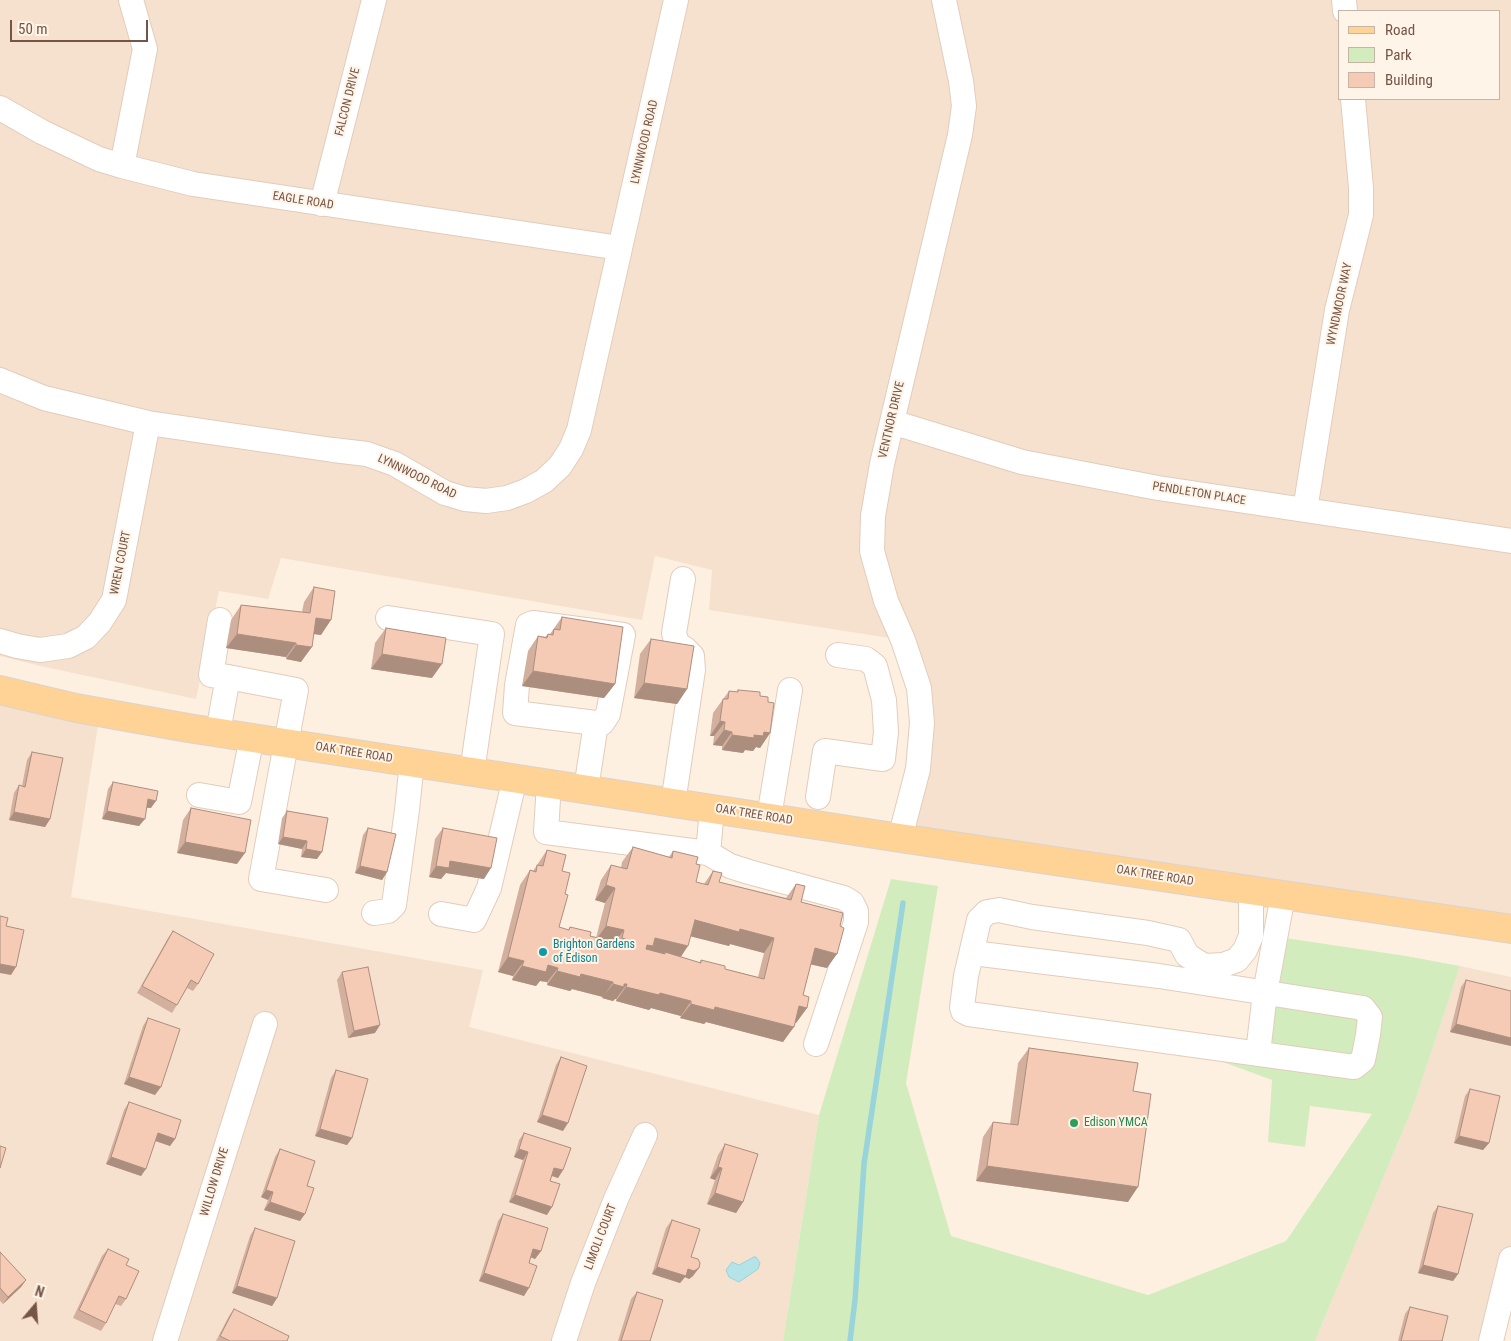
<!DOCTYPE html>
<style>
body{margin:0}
#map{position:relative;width:1511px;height:1341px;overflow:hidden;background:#fef0e0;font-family:"Roboto Condensed",sans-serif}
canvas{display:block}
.legend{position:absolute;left:1338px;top:10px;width:162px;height:90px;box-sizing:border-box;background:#fff4e8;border:1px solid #c8b4a7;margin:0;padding:6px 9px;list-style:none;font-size:15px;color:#765446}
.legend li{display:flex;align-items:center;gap:10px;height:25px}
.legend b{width:25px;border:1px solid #c8b4a7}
.north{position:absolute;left:10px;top:1281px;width:50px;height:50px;-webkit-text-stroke:4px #fff4e8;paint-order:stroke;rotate:18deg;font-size:14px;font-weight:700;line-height:20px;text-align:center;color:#765446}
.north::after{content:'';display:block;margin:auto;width:18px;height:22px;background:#765446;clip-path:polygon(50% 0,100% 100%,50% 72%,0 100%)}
.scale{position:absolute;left:10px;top:20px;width:138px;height:22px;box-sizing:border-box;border:2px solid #765446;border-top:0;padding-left:6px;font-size:15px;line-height:18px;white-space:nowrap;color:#765446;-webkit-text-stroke:4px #fff4e8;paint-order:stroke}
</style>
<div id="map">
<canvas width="1511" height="1341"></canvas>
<ul class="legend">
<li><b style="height:6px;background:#ffd296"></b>Road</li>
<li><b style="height:14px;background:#d3ecbe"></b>Park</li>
<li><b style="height:14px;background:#f5cbb6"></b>Building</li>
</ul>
<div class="north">N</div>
<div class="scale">50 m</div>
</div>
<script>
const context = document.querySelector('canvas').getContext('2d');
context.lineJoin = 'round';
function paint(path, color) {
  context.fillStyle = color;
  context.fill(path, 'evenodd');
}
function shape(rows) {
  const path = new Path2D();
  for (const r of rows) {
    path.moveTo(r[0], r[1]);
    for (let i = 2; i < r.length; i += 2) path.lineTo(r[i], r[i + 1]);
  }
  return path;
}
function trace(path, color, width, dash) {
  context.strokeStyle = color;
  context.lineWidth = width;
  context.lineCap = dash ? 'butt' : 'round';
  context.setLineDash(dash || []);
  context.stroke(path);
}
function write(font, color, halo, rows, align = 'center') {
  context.font = font + ' "Roboto Condensed",sans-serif';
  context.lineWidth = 4;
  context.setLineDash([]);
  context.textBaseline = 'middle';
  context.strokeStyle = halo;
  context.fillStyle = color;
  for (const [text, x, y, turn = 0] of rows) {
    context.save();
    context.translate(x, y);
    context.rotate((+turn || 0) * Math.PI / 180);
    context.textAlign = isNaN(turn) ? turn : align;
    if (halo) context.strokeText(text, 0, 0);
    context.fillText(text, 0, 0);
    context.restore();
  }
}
const residential = shape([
 [0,0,1511,0,1511,929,900,838,918,769,903,640,709,610,712,570,655,556,642,620,281,558,268,599,219,591,196,699,40,666,0,656],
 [1340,11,1500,11,1500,99,1340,99],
 [0,690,100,713,71,897,483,970,469,1027,819,1115,783,1341,0,1341],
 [1460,966,1511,977,1511,1295,1500,1341,1315,1341,1413,1107]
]);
const green = shape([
 [891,879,938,886,906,1083,951,1236,1148,1295,1286,1241,1372,1114,1310,1106,1305,1147,1268,1142,1272,1080,1215,1059,1268,1025,1285,938,1406,956,1460,966,1413,1107,1315,1341,783,1341,819,1115]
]);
const water = shape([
 [754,1257,756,1257,760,1263,758,1269,739,1282,729,1277,726,1270,732,1262,739,1265,754,1257]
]);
const stream = shape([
 [850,1341,855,1300,864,1164,903,903]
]);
const minor = shape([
 [1344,0,1345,11],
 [0,108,42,132,99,159,122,166,193,184,620,248],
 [122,166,145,49,131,0],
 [322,204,374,0],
 [0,380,44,398,148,423,333,450,367,454,395,464,445,493,465,499,486,501,507,498,526,491,544,481,560,466,571,449,579,430,676,0],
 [892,422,1022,462,1158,488,1511,541],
 [1305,510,1337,310,1361,215,1361,188,1353,99],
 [388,618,492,634,472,772],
 [220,620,211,675,228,677],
 [0,641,17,646,40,650,68,646,86,637,100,622,114,600,148,423],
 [218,732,228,677,296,690,261,879,326,890],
 [549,783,546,832,708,853,712,809],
 [586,789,596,723,515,713,517,685,528,625,533,623,623,635,608,714,602,723,596,723],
 [199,795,239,802,252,737],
 [818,797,825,751,883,759,886,732,884,700,875,666,866,659,838,655],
 [673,803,693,670,692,656,685,649,677,644,674,633,683,579],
 [769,817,790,690],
 [900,838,918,769,922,723,919,688,903,640,886,601,872,551,873,516,882,464,960,135,964,106,961,81,944,0],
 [708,853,730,866,749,872,844,898,852,903,856,911,856,922,816,1044],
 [374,913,388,911,394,905,407,810,412,762],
 [441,914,474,920,489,888,515,778],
 [973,947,975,952,981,954,1159,976,1363,1008,1370,1017,1368,1035,1363,1060,1354,1067,969,1014,963,1011,962,1007,966,976,979,920,987,912,999,910,1032,917,1148,933,1179,940,1187,955,1204,966,1223,965,1237,960,1245,950,1251,936,1251,891],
 [1258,1053,1265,993,1283,895],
 [165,1341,265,1024],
 [564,1341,583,1283,616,1199,645,1135],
 [1491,1341,1511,1259]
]);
const major = shape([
 [0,690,76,708,188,728,900,838,1511,929]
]);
const wall = shape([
 [314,587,321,635,314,634,301,662,286,659,286,657,226,648,231,620,241,605,302,612,304,602],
 [562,617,615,684,604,698,522,686,528,651,538,636,545,637,548,634,550,634],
 [386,628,432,678,371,669,375,643],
 [651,639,687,689,677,704,634,698,640,654],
 [738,690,760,696,768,702,770,733,760,748,756,747,753,751,745,750,743,753,722,750,722,746,713,745,714,736,710,736,713,713,729,691,737,692],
 [32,752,50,819,45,827,9,820,14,793,19,785,22,786,27,760],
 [113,782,151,808,147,808,139,826,102,819,108,789],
 [191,808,237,864,177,853,183,820],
 [287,811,328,818,317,859,301,857,302,849,278,844,282,818],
 [368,828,387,872,382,880,355,873,363,835],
 [443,828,484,879,446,873,441,879,429,877,435,839],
 [633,847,669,857,673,851,696,864,696,882,704,884,713,871,719,882,786,898,796,884,801,902,827,968,811,964,803,995,807,1008,796,1023,795,1023,783,1042,706,1022,704,1024,680,1018,681,1016,651,1008,649,1010,616,1001,616,999,615,999,613,1001,602,998,603,997,572,989,570,991,547,985,547,982,540,981,536,986,512,980,513,976,498,972,520,885,530,870,533,871,547,850,562,871,565,894,559,927,568,930,570,927,590,936,596,938,605,903,595,900,601,880,611,865,621,868,622,862],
 [691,936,729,946,730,944,764,953,758,977,725,969,701,960,699,963,681,957],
 [173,931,198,984,193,991,187,988,172,1013,137,993,168,938],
 [342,972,375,1033,348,1038,337,980],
 [1466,980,1511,991,1511,1046,1450,1032,1461,987],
 [148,1018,155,1095,124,1084,143,1026],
 [1029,1048,1133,1091,1128,1202,976,1181,983,1137,993,1122,1010,1124,1018,1063],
 [561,1057,563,1131,537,1122,556,1065],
 [336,1070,352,1138,347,1145,315,1136,331,1078],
 [1470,1089,1489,1143,1483,1150,1454,1143,1465,1096],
 [129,1102,175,1139,170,1146,155,1141,141,1176,106,1164,124,1110],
 [524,1133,563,1170,558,1178,552,1176,550,1181,547,1215,509,1202,523,1160,514,1157,519,1140],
 [725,1144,743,1202,736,1213,707,1204,715,1180,710,1178,718,1155],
 [280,1149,307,1186,300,1221,264,1210,268,1200,261,1197,275,1157],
 [1438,1206,1458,1274,1453,1281,1418,1273,1433,1213],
 [503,1214,541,1251,535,1259,530,1257,529,1263,524,1296,479,1281,498,1221],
 [672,1220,691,1257,693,1276,689,1279,685,1277,680,1283,652,1274,666,1228],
 [255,1228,277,1298,272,1306,232,1293,250,1236],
 [108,1249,126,1265,126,1299,121,1306,115,1304,106,1323,101,1331,73,1318,102,1256],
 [0,1252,26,1280,21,1287,3,1304,0,1301],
 [637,1292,650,1341,618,1341,631,1299],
 [1410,1307,1442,1341,1398,1341,1405,1314],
 [234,1309,287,1341,216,1341,229,1316]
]);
const shadedWall = shape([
 [316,618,331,620,321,635,306,633],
 [237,634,296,643,286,657,226,648],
 [296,645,312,647,301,662,286,659],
 [382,654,442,664,432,678,371,669],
 [533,671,615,684,604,698,522,686],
 [644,683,687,689,677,704,634,698],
 [720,721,725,722,714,736,710,736],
 [724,730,732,732,722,746,713,745],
 [764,732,770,733,760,748,756,747,753,751,745,750,743,753,722,750,732,735,754,735],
 [148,799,156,801,151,808,143,807],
 [107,811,145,819,139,826,102,819],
 [14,812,50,819,45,827,9,820],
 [283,837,307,841,302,849,278,844],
 [185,842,245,853,237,864,177,853],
 [306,849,322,852,317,859,301,857],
 [450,861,491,868,484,879,446,873,441,879,429,877,436,866],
 [360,866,387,872,382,880,355,873],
 [606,885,615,888,605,903,595,900],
 [695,920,740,929,774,938,764,953,730,944,729,946,685,935],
 [606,926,624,930,613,945,596,940],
 [622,938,631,941,621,956,612,953],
 [655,938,688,946,678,961,665,954,665,952,662,957,643,961,647,945],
 [815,948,837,954,827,968,804,963],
 [508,957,524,961,513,976,498,972],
 [0,964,16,967,11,975,0,973],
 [548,965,558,968,547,982,540,981,536,986,512,980,522,966],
 [557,971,581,974,613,982,603,997,572,989,570,991,547,985],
 [613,984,627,984,616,999,615,999,613,1001,602,998],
 [626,987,660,993,691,1001,681,1016,651,1008,649,1010,616,1001],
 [691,1004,715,1007,794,1027,783,1042,706,1022,704,1024,680,1018],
 [799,1006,807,1008,796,1023,789,1021],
 [1456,1024,1511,1038,1511,1046,1450,1032],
 [380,1025,375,1033,348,1038,354,1031],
 [129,1077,161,1087,155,1095,124,1084],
 [542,1115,568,1123,563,1131,537,1122],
 [320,1129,352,1138,347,1145,315,1136],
 [158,1133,175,1139,170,1146,153,1140],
 [1459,1136,1489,1143,1483,1150,1454,1143],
 [519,1149,528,1152,523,1160,514,1157],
 [111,1157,146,1169,141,1176,106,1164],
 [987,1166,1138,1187,1128,1202,976,1181],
 [718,1167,722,1168,715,1180,710,1178],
 [554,1168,563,1170,558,1178,549,1175],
 [266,1190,273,1192,268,1200,261,1197],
 [715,1193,743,1202,736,1213,707,1204],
 [515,1195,552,1207,547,1215,509,1202],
 [270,1202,305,1214,300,1221,264,1210],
 [533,1249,541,1251,535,1259,528,1256],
 [1423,1265,1458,1274,1453,1281,1418,1273],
 [657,1267,688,1269,699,1268,693,1276,689,1279,685,1277,680,1283,652,1274],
 [484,1273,529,1288,524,1296,479,1281],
 [26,1280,21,1287,3,1304,8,1297],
 [237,1286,277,1298,272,1306,232,1293]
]);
const building = shape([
 [314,587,335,591,331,620,316,618,312,647,296,645,296,643,237,634,241,605,310,613,314,587],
 [562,617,623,627,615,684,533,671,538,636,547,638,548,634,553,635,554,629,560,630,562,617],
 [386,628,446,638,442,664,382,654,386,628],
 [651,639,694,646,687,689,644,683,651,639],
 [738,690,760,692,760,696,768,697,768,702,774,703,770,733,764,732,763,736,754,735,754,738,732,735,732,732,724,730,725,722,720,721,723,699,728,699,729,691,738,692,738,690],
 [32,752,63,758,50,819,14,812,19,785,25,787,32,752],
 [113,782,158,791,156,801,148,799,145,819,107,811,113,782],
 [191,808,251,820,245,853,185,842,191,808],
 [287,811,328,818,322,852,306,849,307,841,283,837,287,811],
 [368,828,396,834,387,872,360,866,368,828],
 [443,828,497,838,491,868,450,861,449,868,436,866,443,828],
 [633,847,672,858,673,851,698,857,696,864,700,865,696,882,708,885,713,871,722,873,719,882,791,900,796,884,805,886,801,902,843,913,840,926,844,928,837,954,815,948,803,995,809,997,807,1008,799,1006,794,1027,715,1007,714,1010,691,1004,691,1001,660,993,659,995,626,987,627,984,624,984,624,987,613,984,613,982,581,974,580,977,557,971,558,968,548,965,546,972,522,966,524,961,508,957,530,870,536,872,537,865,543,866,547,850,566,855,562,871,570,873,565,894,568,895,559,927,569,930,570,927,591,932,590,936,630,946,631,941,622,938,624,930,606,926,615,888,606,885,611,865,627,869,633,847],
 [695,920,739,932,740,929,774,938,764,979,725,969,725,966,701,960,701,963,665,952,665,954,646,949,647,945,653,946,655,938,688,946,695,920],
 [0,916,8,918,6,926,24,930,16,967,0,964,0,916],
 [173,931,214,954,198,984,191,980,177,1005,142,986,173,931],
 [368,967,380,1025,354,1031,342,972,368,967],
 [1466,980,1511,991,1511,1038,1456,1024,1466,980],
 [148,1018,180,1029,161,1087,129,1077,148,1018],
 [1029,1048,1138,1063,1133,1091,1151,1094,1138,1187,987,1166,993,1122,1018,1125,1029,1048],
 [561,1057,587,1066,568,1123,542,1115,561,1057],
 [336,1070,368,1079,352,1138,320,1129,336,1070],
 [1470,1089,1500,1096,1489,1143,1459,1136,1470,1089],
 [129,1102,181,1120,175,1139,158,1133,146,1169,111,1157,129,1102],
 [524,1133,571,1148,563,1170,554,1168,550,1181,560,1184,552,1207,515,1195,528,1152,519,1149,524,1133],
 [725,1144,758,1154,743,1202,715,1193,722,1168,718,1167,725,1144],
 [0,1146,6,1148,0,1168,0,1146],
 [280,1149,315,1161,307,1186,314,1188,305,1214,270,1202,273,1192,266,1190,280,1149],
 [1438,1206,1473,1214,1458,1274,1423,1265,1438,1206],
 [503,1214,548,1228,541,1251,533,1249,529,1263,537,1266,529,1288,484,1273,503,1214],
 [672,1220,700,1229,691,1257,698,1259,700,1263,699,1268,694,1271,688,1269,686,1276,657,1267,672,1220],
 [255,1228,295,1241,277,1298,237,1286,255,1228],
 [108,1249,129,1259,126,1265,139,1271,126,1299,119,1296,106,1323,79,1310,108,1249],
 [0,1252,26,1280,8,1297,0,1288,0,1252],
 [637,1292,663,1300,650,1341,621,1341,637,1292],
 [1410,1307,1448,1316,1442,1341,1401,1341,1410,1307],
 [234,1309,289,1336,287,1341,230,1341,220,1336,234,1309]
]);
const markers = [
 [543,952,5,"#0f9aa8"],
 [1074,1123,5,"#2e9e5b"]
];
const streetNames = [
 ["FALCON DRIVE",348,102,-76],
 ["LYNNWOOD ROAD",645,142,-77],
 ["EAGLE ROAD",303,201,9],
 ["WYNDMOOR WAY",1340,304,-78],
 ["VENTNOR DRIVE",892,420,-77],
 ["LYNNWOOD ROAD",417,477,26],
 ["PENDLETON PLACE",1199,494,9],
 ["WREN COURT",121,563,-79],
 ["OAK TREE ROAD",354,753,9],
 ["OAK TREE ROAD",754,815,9],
 ["OAK TREE ROAD",1155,876,9],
 ["WILLOW DRIVE",215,1182,-73],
 ["LIMOLI COURT",601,1237,-69]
];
const cultureNames = [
 ["Brighton Gardens",553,945],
 ["of Edison",553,959]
];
const leisureNames = [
 ["Edison YMCA",1084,1123]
];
paint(residential, '#f6e1ce');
paint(green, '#d3ecbe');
paint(water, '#b4e3e8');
trace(water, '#99d4da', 1);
trace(stream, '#99d4da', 5.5);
trace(minor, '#e2ccbc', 26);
trace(major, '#dbd3cf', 30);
trace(minor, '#fff', 24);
trace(major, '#ffd296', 28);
paint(wall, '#d3af9d');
paint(shadedWall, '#ac8e7f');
paint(building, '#f5cbb6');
trace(building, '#ac8e7f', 1);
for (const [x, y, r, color] of markers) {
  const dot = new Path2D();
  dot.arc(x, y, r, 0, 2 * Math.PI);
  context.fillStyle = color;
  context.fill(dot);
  trace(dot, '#fff4e8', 2);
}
write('12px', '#765446', '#fff4e8', streetNames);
write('12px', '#0d838f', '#fff4e8', cultureNames, 'left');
write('12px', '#27864d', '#fff4e8', leisureNames, 'left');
</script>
